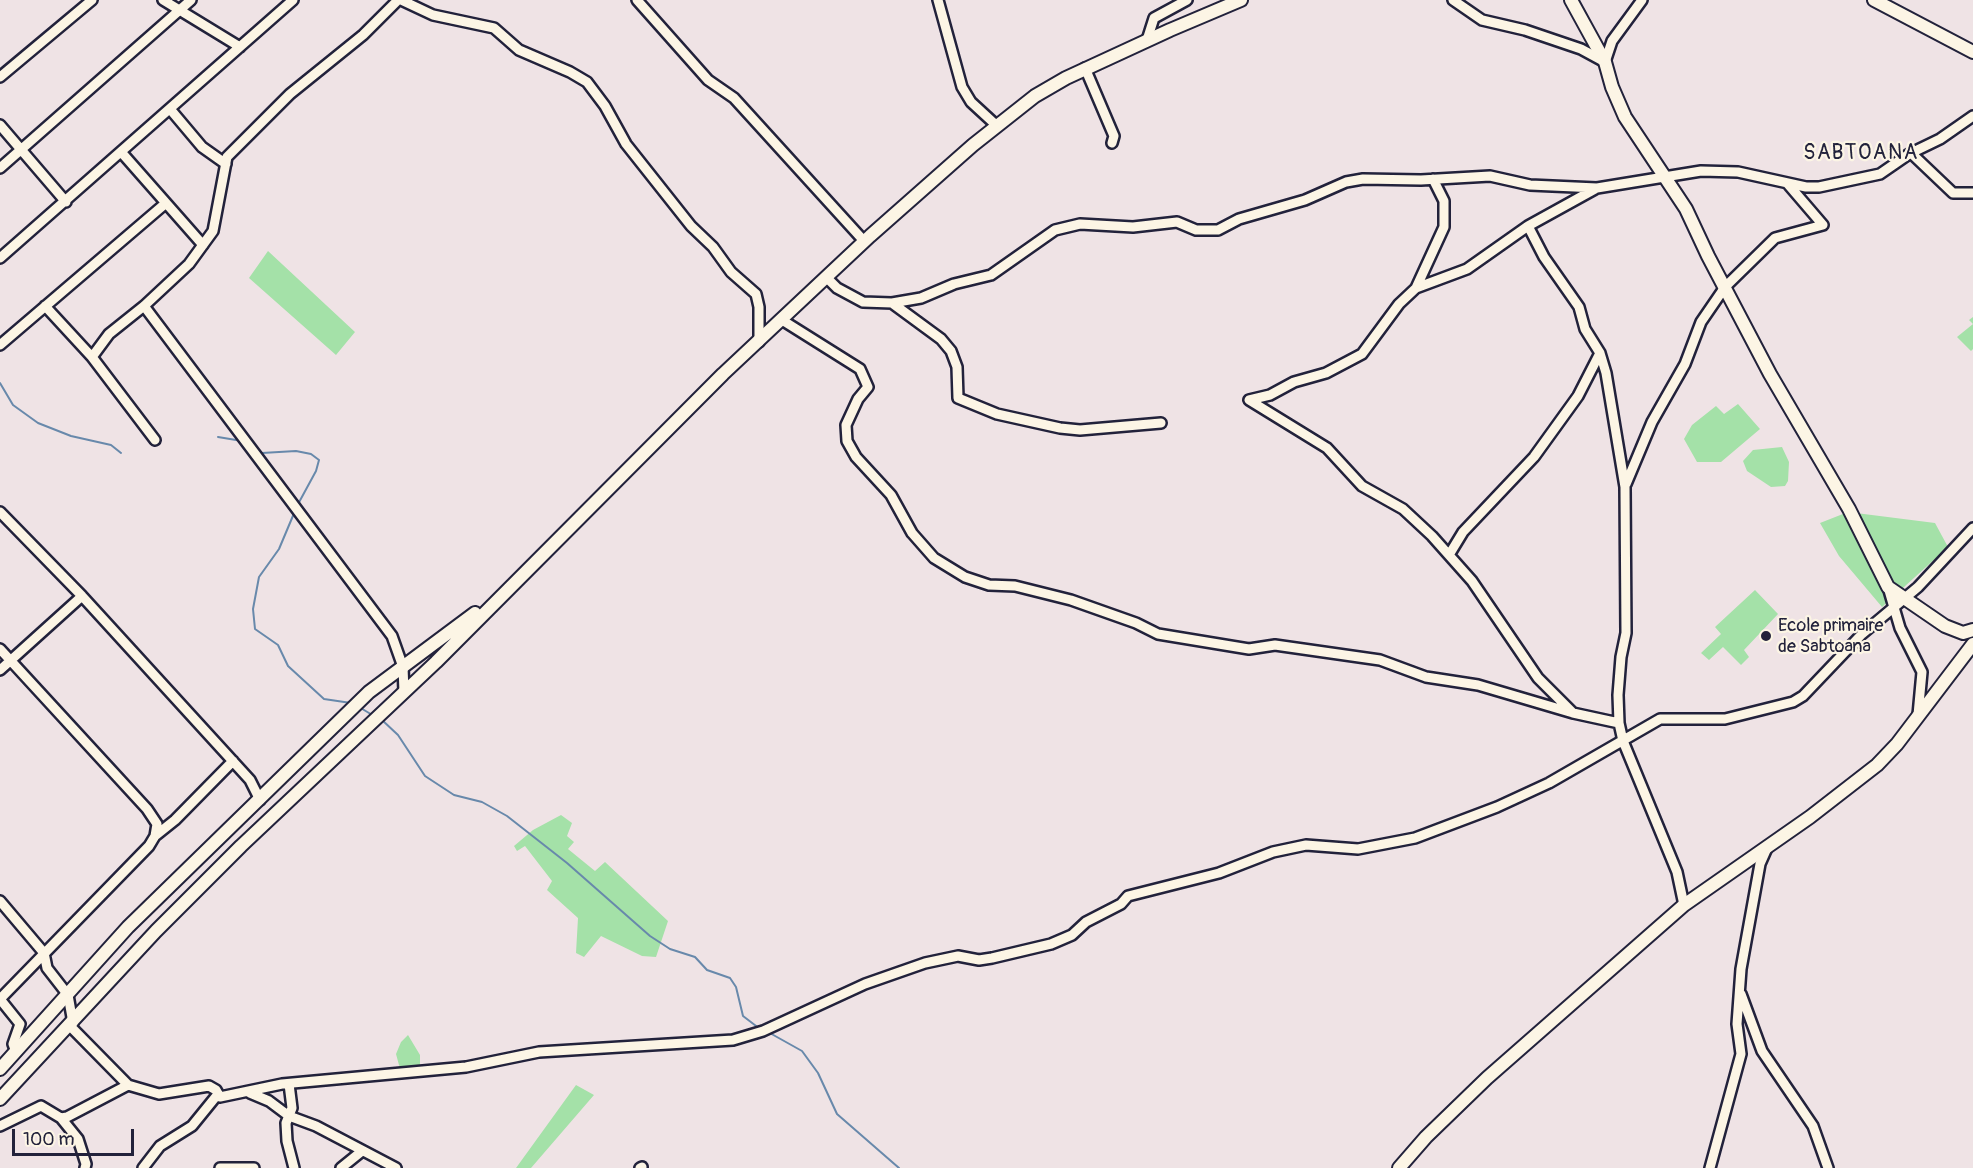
<!DOCTYPE html>
<style>
body{margin:0}
#map{position:relative;width:1973px;height:1168px;overflow:hidden;background:#efe3e5;font-family:Pangolin,sans-serif}
canvas{display:block}
.scale{position:absolute;left:12px;top:1129px;width:122px;height:27px;box-sizing:border-box;border:3px solid #22223b;border-top:0;padding-left:8px;font-size:18px;line-height:21px;white-space:nowrap;color:#22223b;-webkit-text-stroke:4px #fcf5e5;paint-order:stroke}
</style>
<div id="map">
<canvas width="1973" height="1168"></canvas>
<div class="scale">100 m</div>
</div>
<script>
const context = document.querySelector('canvas').getContext('2d');
context.lineJoin = 'round';
function paint(path, color) {
  context.fillStyle = color;
  context.fill(path, 'evenodd');
}
function shape(rows) {
  const path = new Path2D();
  for (const r of rows) {
    path.moveTo(r[0], r[1]);
    for (let i = 2; i < r.length; i += 2) path.lineTo(r[i], r[i + 1]);
  }
  return path;
}
function trace(path, color, width, dash) {
  context.strokeStyle = color;
  context.lineWidth = width;
  context.lineCap = dash ? 'butt' : 'round';
  context.setLineDash(dash || []);
  context.stroke(path);
}
function write(font, color, halo, rows, align = 'center') {
  context.font = font + ' Pangolin,sans-serif';
  context.lineWidth = 4.5;
  context.setLineDash([]);
  context.textBaseline = 'middle';
  context.strokeStyle = halo;
  context.fillStyle = color;
  for (const [text, x, y, turn = 0] of rows) {
    context.save();
    context.translate(x, y);
    context.rotate((+turn || 0) * Math.PI / 180);
    context.textAlign = isNaN(turn) ? turn : align;
    if (halo) context.strokeText(text, 0, 0);
    context.fillText(text, 0, 0);
    context.restore();
  }
}
const green = shape([
 [268,251,355,332,336,355,249,278],
 [1973,317,1973,349,1971,351,1957,337,1973,324,1969,320],
 [1738,404,1760,429,1721,462,1697,462,1684,439,1692,425,1716,406,1724,414],
 [1782,447,1789,462,1788,481,1785,486,1771,487,1747,471,1743,461,1753,450],
 [1848,512,1935,523,1948,547,1882,607,1839,556,1820,523],
 [1755,590,1778,614,1744,650,1749,657,1741,665,1723,647,1709,660,1701,653,1721,634,1715,627],
 [561,815,572,823,567,836,574,842,568,849,595,871,605,862,668,921,656,957,642,956,601,936,584,957,576,953,578,918,547,890,552,881,525,846,517,851,514,846,533,830],
 [408,1035,420,1055,420,1070,402,1071,399,1065,396,1054,401,1042],
 [576,1085,594,1095,531,1168,516,1168]
]);
const stream = shape([
 [0,383,13,405,38,423,71,436,111,445,121,453],
 [218,437,242,441],
 [257,449,262,453,296,451,311,454,319,460,316,471,297,506],
 [295,511,279,549,259,577,253,609,255,629,278,645,288,666,324,699,351,703],
 [359,707,374,716],
 [382,720,398,735,425,776,454,795,482,802,507,816,567,863,650,936,670,949,695,957,707,970,730,978,736,987,743,1016,760,1029],
 [768,1032,802,1051,818,1073,837,1114,899,1168]
]);
const minor = shape([
 [163,0,240,47],
 [401,0,433,15,494,28,519,50,570,72,587,82,605,106,626,144,691,226,713,247,731,272,756,294,759,307,759,342],
 [637,0,708,80,734,98,864,241],
 [938,0,962,87,971,102,996,125],
 [1453,0,1482,20,1525,30,1581,49,1605,62,1612,41,1642,0],
 [1147,40,1154,18,1187,0],
 [1085,68,1114,136,1112,143],
 [0,77,92,0],
 [170,109,202,147,226,164],
 [0,125,66,202],
 [122,153,203,245],
 [1911,153,1953,193,1973,193],
 [0,168,191,0],
 [1528,226,1544,257,1579,307,1585,329,1600,353,1606,373,1625,487,1626,633,1621,657,1618,695,1619,723,1623,741,1677,872,1684,905],
 [0,258,293,0],
 [827,278,837,288,863,302,892,303,921,298,954,284,991,275,1055,230,1080,224,1133,227,1177,222,1196,230,1218,230,1239,219,1305,200,1346,182,1363,179,1421,180,1490,176,1530,185,1597,188,1701,171,1738,172,1806,187,1819,187,1880,174,1909,154,1940,139,1973,116],
 [1416,288,1444,227,1444,201,1433,179],
 [892,303,941,339,951,351,957,367,958,398,997,414,1060,428,1080,430,1161,423],
 [45,306,92,357,155,440],
 [144,306,392,636,403,667,404,692],
 [782,320,860,369,868,387,858,399,846,425,847,441,856,457,891,495,912,533,934,558,965,577,989,585,1015,586,1071,600,1136,623,1158,634,1249,649,1275,645,1380,660,1426,677,1478,685,1573,713],
 [0,345,166,203],
 [92,357,109,334,144,306,189,264,213,231,227,157,290,94,363,35,398,0],
 [1249,400,1327,448,1362,486,1403,509,1432,536,1472,581,1538,678,1573,713,1619,723],
 [1249,400,1270,395,1294,382,1326,373,1362,354,1399,304,1416,288,1467,269,1528,226,1595,189],
 [1626,484,1652,422,1685,364,1701,322,1725,287,1775,238,1823,225,1787,183],
 [0,512,82,596,250,780,260,800],
 [1449,555,1463,532,1534,457,1578,396,1600,353],
 [1888,587,1900,628,1922,672,1918,715],
 [0,649,147,809,157,824,155,836,149,846,0,999,20,1024,13,1044,16,1052],
 [0,670,82,596],
 [155,836,175,820,233,761],
 [0,901,44,953,47,968,68,995,73,1023],
 [1741,994,1762,1051,1813,1126,1828,1168],
 [70,1026,128,1085],
 [289,1084,292,1108,286,1123,287,1141,294,1168],
 [250,1093,269,1101,289,1116,316,1126,396,1168],
 [61,1118,78,1139,86,1164,85,1168],
 [0,1126,41,1106,61,1118,67,1117,128,1085,159,1094,209,1086,216,1090,220,1097,282,1084,466,1067,539,1052,733,1040,763,1031,865,984,925,963,958,956,979,960,992,958,1051,944,1072,935,1086,922,1121,904,1128,896,1219,873,1273,852,1306,845,1358,849,1415,838,1497,807,1549,783,1660,719,1725,719,1793,702,1803,696,1862,634,1918,587,1973,528],
 [143,1168,160,1146,192,1126,218,1094],
 [220,1168,254,1168],
 [341,1168,362,1151],
 [640,1168,642,1167],
 [1710,1168,1741,1054,1737,1024,1741,969,1760,864,1768,846]
]);
const tertiary = shape([
 [1571,0,1605,62,1612,87,1625,117,1686,209,1708,256,1770,374,1849,509,1888,587,1945,626,1963,633,1973,630],
 [1874,0,1973,52],
 [0,1069,128,927,369,692,475,613],
 [0,1099,156,931,241,846,436,662,723,374,870,236,973,145,1035,96,1066,78,1170,30,1241,0],
 [1399,1168,1426,1137,1487,1078,1684,905,1810,817,1877,765,1897,744,1973,644]
]);
const markers = [
 [1766,636,6,"#22223b"]
];
const poiNames = [
 ["Ecole primaire",1778,626],
 ["de Sabtoana",1778,647]
];
const quarterNames = [
 ["SABTOANA",1861,154]
];
paint(green, '#a4e1a8');
trace(stream, '#6889ab', 2);
trace(minor, '#22223b', 14);
trace(tertiary, '#22223b', 16);
trace(minor, '#fcf5e5', 9);
trace(tertiary, '#fcf5e5', 12);
for (const [x, y, r, color] of markers) {
  const dot = new Path2D();
  dot.arc(x, y, r, 0, 2 * Math.PI);
  context.fillStyle = color;
  context.fill(dot);
  trace(dot, '#fcf5e5', 2);
}
write('18px', '#22223b', '#fcf5e5', poiNames, 'left');
context.letterSpacing = '1.5px';
write('21px', '#22223b', '#fcf5e5', quarterNames);
context.letterSpacing = '0px';
</script>
